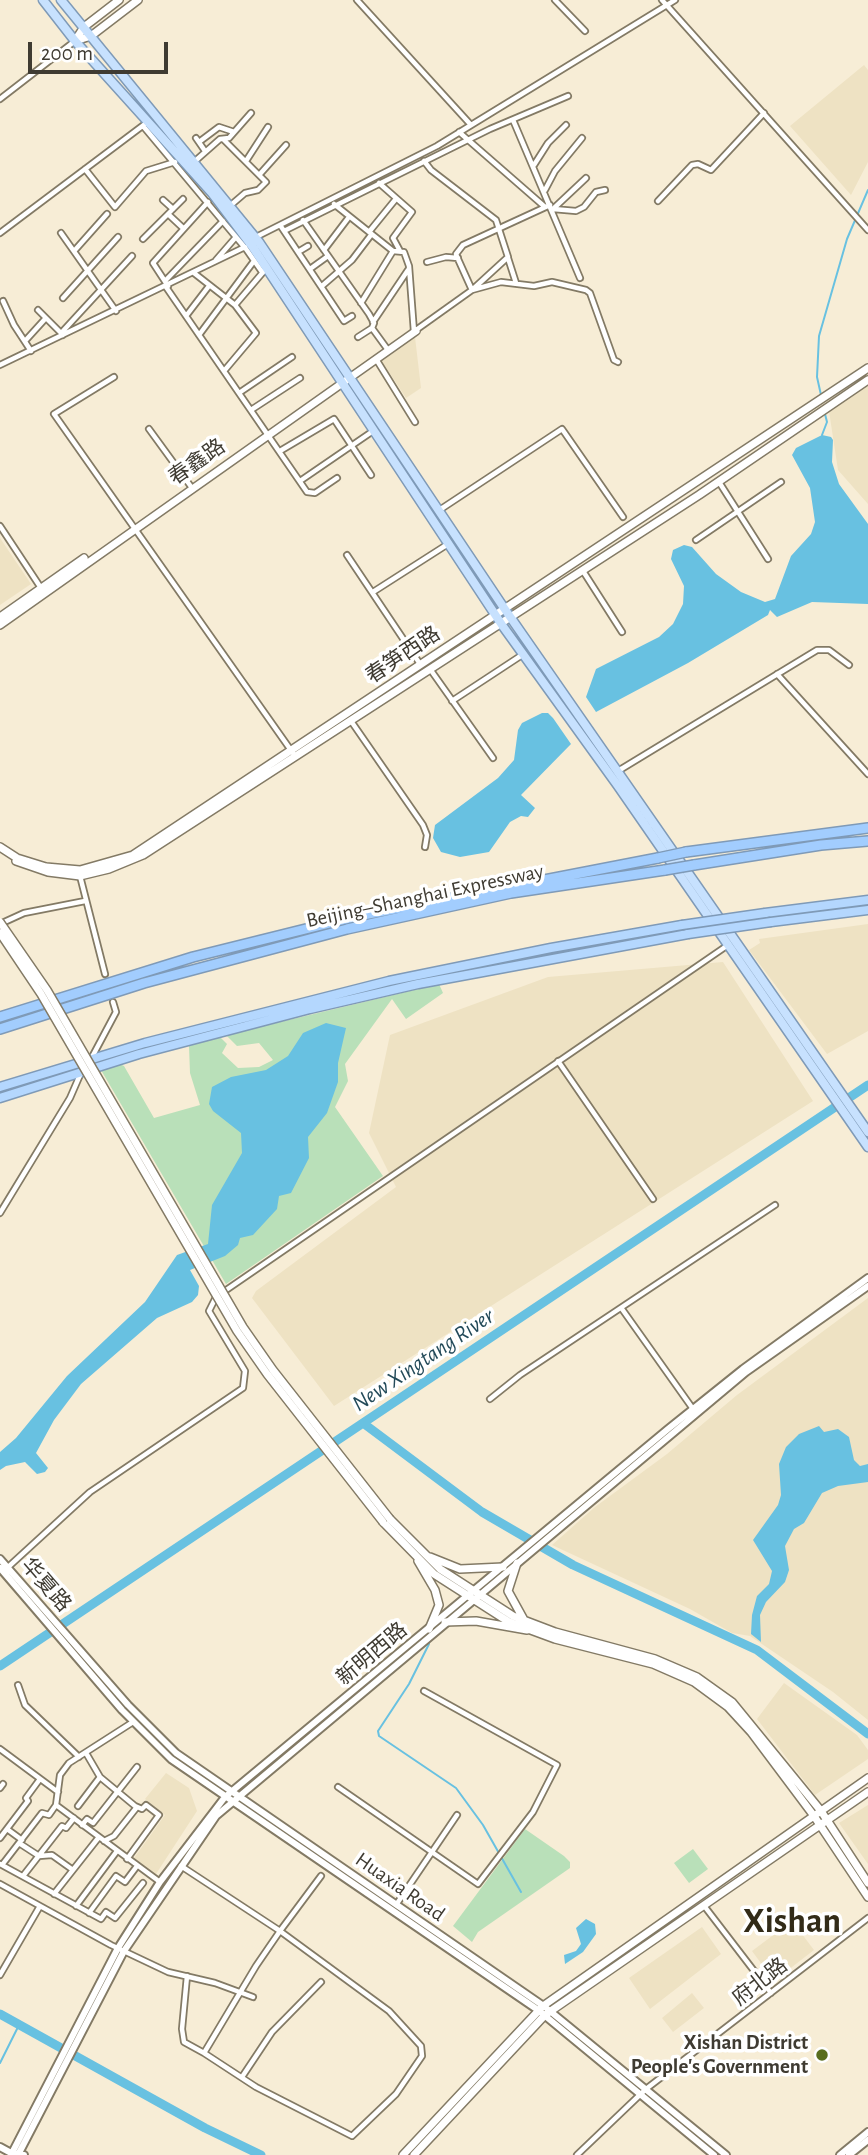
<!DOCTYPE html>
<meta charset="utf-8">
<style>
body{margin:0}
#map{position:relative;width:868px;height:2155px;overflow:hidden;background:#f7edd6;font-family:"Alegreya Sans",sans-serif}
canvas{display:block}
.scale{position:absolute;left:28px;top:42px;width:140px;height:32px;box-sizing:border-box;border:4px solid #3f3b32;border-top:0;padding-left:9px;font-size:21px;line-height:24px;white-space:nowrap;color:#3f3b32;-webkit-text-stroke:5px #fff;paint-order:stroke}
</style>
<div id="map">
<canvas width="868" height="2155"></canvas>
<div class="scale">200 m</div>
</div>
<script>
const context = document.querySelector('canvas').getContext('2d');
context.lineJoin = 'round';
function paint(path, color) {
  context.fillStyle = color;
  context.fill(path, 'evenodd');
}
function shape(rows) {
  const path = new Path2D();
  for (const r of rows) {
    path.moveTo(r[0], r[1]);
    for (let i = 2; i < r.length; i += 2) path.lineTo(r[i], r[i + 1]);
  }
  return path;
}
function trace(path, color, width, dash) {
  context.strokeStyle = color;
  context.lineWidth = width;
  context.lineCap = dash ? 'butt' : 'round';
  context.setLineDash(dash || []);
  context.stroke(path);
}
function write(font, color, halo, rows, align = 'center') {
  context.font = font + ' "Alegreya Sans","Noto Sans SC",sans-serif';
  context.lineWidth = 7;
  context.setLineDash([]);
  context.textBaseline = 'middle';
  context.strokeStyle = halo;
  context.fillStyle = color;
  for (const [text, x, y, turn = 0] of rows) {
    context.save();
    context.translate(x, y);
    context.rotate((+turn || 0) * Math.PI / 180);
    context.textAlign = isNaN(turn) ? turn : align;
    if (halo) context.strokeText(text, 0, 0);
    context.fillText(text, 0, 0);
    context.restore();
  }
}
const built = shape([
 [864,65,868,70,868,162,851,195,790,126],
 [415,337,421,388,406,398,381,360],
 [868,386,868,504,838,470,829,411],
 [0,538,31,584,0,605],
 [868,924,868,1031,827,1054,749,950,760,943,759,939],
 [723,962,813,1101,334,1406,252,1298,256,1291,396,1187,369,1133,390,1035,548,977],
 [868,1298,868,1720,833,1692,750,1636,732,1633,690,1609,552,1545,595,1507,667,1454,737,1395],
 [784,1683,857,1735,868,1750,868,1759,815,1795,757,1719],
 [166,1773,189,1788,197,1811,156,1874,134,1858,165,1815,145,1799],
 [868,1805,868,1864,839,1823],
 [792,1921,814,1950,774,1981,752,1951],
 [702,1927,721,1954,650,2009,629,1978],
 [692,1993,704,2008,673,2032,662,2018]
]);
const green = shape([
 [439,984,443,993,406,1019,392,999,345,1064,348,1081,335,1107,383,1176,226,1284,101,1070,120,1064,124,1066,154,1118,200,1105,190,1073,189,1046,219,1036,227,1044,222,1053,238,1068,259,1067,273,1060,259,1043,237,1046,226,1035],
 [525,1829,564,1856,570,1862,570,1868,478,1932,472,1942,453,1926],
 [693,1849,708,1869,689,1883,674,1863]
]);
const water = shape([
 [822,435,831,437,833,440,832,462,839,484,868,524,868,604,812,602,777,617,770,610,768,615,688,663,596,712,586,697,596,669,659,637,673,624,683,604,684,586,671,559,673,550,684,545,692,547,716,574,741,592,765,602,775,599,791,556,811,534,815,522,810,488,792,455,796,448],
 [542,713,548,713,553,718,571,744,521,795,535,808,528,817,521,816,510,822,489,852,460,857,441,852,433,838,435,825,498,778,514,760,518,730,522,723],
 [326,1023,346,1028,338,1063,338,1082,327,1113,308,1137,309,1158,291,1193,279,1196,277,1209,253,1235,240,1238,238,1245,225,1256,190,1270,199,1286,198,1295,192,1302,157,1318,81,1384,54,1420,36,1453,48,1468,45,1472,37,1474,25,1462,6,1466,0,1470,0,1452,16,1438,67,1376,145,1302,177,1255,208,1244,212,1205,242,1153,241,1133,213,1111,209,1104,212,1087,231,1077,266,1070,288,1056,303,1033],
 [819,1426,824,1432,838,1429,849,1437,854,1460,860,1466,868,1464,868,1482,838,1486,822,1493,804,1523,794,1529,785,1546,789,1570,785,1582,766,1602,760,1615,761,1642,751,1634,752,1615,757,1596,769,1584,772,1571,753,1540,778,1505,781,1495,779,1464,786,1447,799,1434],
 [586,1919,595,1924,596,1934,583,1952,565,1964,564,1955,576,1951,581,1944,576,1928]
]);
const stream = shape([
 [821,395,817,377,819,336,847,239,868,190],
 [822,435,827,422,825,414],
 [429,1644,409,1684,378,1731,379,1736,456,1788,483,1825,521,1892],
 [0,2063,19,2025]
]);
const river = shape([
 [363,1423,482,1512,573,1565,757,1650,868,1734],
 [0,1666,868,1085],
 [0,2014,205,2128,261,2155]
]);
const minorTunnel = shape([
 [105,974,113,1002]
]);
const minor = shape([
 [357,0,471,125],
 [555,0,585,31],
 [662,0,868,230],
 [0,99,75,41],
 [513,120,580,278],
 [143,126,246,249,262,272],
 [459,132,545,207],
 [196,138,205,151],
 [223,139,266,182,258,190,245,193,231,205],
 [199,142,219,127,234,132],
 [246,161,268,127],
 [194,162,220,139,229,138,251,113],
 [534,165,548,143,566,125],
 [85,169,115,207,146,171,175,162],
 [260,174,286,145],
 [379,183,412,212,393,238,400,251],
 [545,190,555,171,582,138],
 [163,200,173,209],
 [658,201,692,165,698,164,711,170,764,113],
 [334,204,393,251,404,252,409,266,414,332],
 [550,205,463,245,456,254,458,259,472,290,501,282,534,286,552,282,586,290,590,293,614,360,618,362],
 [553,209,576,211,584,207,596,192,605,190],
 [553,209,586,178],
 [168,214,183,228],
 [303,220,369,314,374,323,372,328,388,350],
 [280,225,344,321,352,316],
 [284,231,490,129,568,96],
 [369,232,395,200],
 [0,233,145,124],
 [61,233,116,311],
 [256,237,437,146,675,0],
 [143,239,183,199],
 [75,250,107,214],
 [324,250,349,217],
 [298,252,308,246],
 [508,258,516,283],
 [216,260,236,237],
 [427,262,446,257,458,258],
 [310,269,328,256],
 [194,273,235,305,264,271],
 [165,281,223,221],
 [168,286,153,263,208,202],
 [322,286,352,260,371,235],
 [166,287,307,492,315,493,337,478],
 [63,298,118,237],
 [3,301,14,325,31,351],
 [361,303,393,251],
 [38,310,63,335,63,331,132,256],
 [186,316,209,286],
 [373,322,408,270],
 [416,330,472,290,508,257,496,220,431,170,424,161],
 [199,335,254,261],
 [358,337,372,328],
 [25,341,45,319],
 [376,359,415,422],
 [0,365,245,247],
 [224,371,256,333,235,305],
 [114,377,54,414,295,756],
 [239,393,292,357],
 [251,410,300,378],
 [149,429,192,488],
 [280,451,334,419,371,475],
 [300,481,373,431],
 [719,482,768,559],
 [438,511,562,429,623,517],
 [0,526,41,588],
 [696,540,781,482],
 [347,555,420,664],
 [583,571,622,632],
 [373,592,448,544],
 [430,669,493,758],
 [777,674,868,774],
 [452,701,522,655],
 [351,721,423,825,427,835,425,847],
 [618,771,817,650,829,650,849,665],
 [80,876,105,974],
 [0,924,24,913,85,901],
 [91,1059,116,1012,113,1002],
 [558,1061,653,1199],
 [0,1213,70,1098,80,1075],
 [622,1309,693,1409],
 [490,1399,520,1375,775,1205],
 [6,1569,90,1492,243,1388,245,1371,209,1311,216,1297,728,945],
 [18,1685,25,1705,79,1757],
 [133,1722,69,1763,60,1775,56,1805,160,1882],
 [0,1749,58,1792],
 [86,1753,100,1777,135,1806,142,1809,146,1805,159,1815,127,1859],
 [338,1787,478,1884,533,1812,557,1765,424,1691],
 [0,1788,3,1784],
 [78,1806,100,1777],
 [82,1825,87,1819,93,1823,137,1767],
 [7,1829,22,1840],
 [0,1838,28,1801,26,1798,40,1779],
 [104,1841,114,1836,137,1807],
 [19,1843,39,1856,52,1855,73,1870],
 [0,1864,101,1919,106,1912,115,1918,143,1883],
 [2,1865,42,1813,49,1815,56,1805],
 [181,1866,280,1931,389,2011,421,2046,422,2056,396,2094,352,2136,256,2087,204,2053,256,1966,280,1931,321,1876],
 [23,1876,62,1826,66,1828,74,1818],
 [0,1884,111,1945,168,1972,215,1983,253,1997],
 [54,1894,99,1837],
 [396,1905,457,1815],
 [76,1906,117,1851],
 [705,1907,771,1993],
 [89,1913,116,1876,125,1882,137,1866],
 [0,1975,40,1906],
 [187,1976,182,2029,184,2042,204,2053],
 [242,2077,272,2032,321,1982],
 [577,2155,646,2089,868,1918]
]);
const tertiary = shape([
 [0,1559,128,1705,176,1753,545,2007,726,2155],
 [0,1568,122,1710,171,1759,538,2010,714,2155],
 [0,2147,11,2153,24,2155],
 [11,2155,118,1948,160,1882,225,1797,668,1429,743,1369,868,1278],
 [18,2155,124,1951,216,1816,746,1372,868,1286],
 [840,2155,868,2132],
 [849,2155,868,2140]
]);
const secondary = shape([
 [75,41,91,36,138,0],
 [75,41,84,27,119,0],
 [0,617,84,558],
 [0,625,416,331],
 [0,847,17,858,46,867,80,870,133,855,868,368],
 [16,861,48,872,80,876,109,869,143,855,699,495,868,380],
 [390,1519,440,1569,513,1616,555,1632,655,1659,697,1677,732,1702,821,1811,868,1883],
 [383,1522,434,1574,509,1622,555,1639,653,1664,694,1682,728,1707,751,1732,814,1816,868,1897],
 [430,1557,460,1569,503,1567],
 [418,1561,435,1590,439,1605,429,1629],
 [517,1563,508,1591,524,1620],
 [445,1622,476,1621,527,1630],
 [403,2155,543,2006,868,1778],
 [414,2155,545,2015,868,1792]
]);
const primary = shape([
 [43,0,75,41,212,193,252,246,502,625,618,786,868,1147],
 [61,0,259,242,504,608,868,1132]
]);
const trunk = shape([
 [765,913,868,900],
 [771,922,868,910],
 [0,1087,145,1043,389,981,551,948,682,925],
 [0,1098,139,1054,310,1009,418,984,688,934]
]);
const motorway = shape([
 [686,852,868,828],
 [694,865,821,845,868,841],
 [0,1017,193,957,358,916,658,858],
 [0,1029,144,983,347,929,511,893,665,870]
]);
const secondaryBridge = shape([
 [0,922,47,990,243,1327,273,1370,390,1519],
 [0,933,41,994,237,1331,267,1374,383,1522]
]);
const trunkBridge = shape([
 [682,925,765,913],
 [688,934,771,922]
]);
const motorwayBridge = shape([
 [658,858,686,852],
 [665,870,694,865]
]);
const markers = [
 [822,2055,7,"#596e1e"]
];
const streetNames = [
 ["春鑫路",197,462,-35],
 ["春笋西路",403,655,-34],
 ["Beijing–Shanghai Expressway",425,896,-12],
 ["华夏路",46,1585,49],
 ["新明西路",372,1654,-40],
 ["Huaxia Road",400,1887,35],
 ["府北路",760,1982,-38]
];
const poiNames = [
 ["Xishan District",808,2043],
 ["People's Government",808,2067]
];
const waterNames = [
 ["New Xingtang River",423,1360,-34]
];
const townNames = [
 ["Xishan",792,1921]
];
paint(built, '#eee2c3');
paint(green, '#b9e0b9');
paint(water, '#68c1e1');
trace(stream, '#68c1e1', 2);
trace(river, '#68c1e1', 9);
trace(minorTunnel, '#d2c9b5', 4.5, [4.5, 2]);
trace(minor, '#837a65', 8);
trace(tertiary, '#837a65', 10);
trace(secondary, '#837a65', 10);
trace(primary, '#7f9ab7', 11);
trace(trunk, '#7f9ab7', 11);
trace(motorway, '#7f9ab7', 12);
trace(minor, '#fff', 4.5);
trace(tertiary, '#fff', 6);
trace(secondary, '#fff', 7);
trace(primary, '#c7e1fe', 8);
trace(trunk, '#b4d7fe', 8);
trace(motorway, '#a2cdfe', 9);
trace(secondaryBridge, '#837a65', 10, []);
trace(trunkBridge, '#7f9ab7', 11, []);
trace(motorwayBridge, '#7f9ab7', 12, []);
trace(secondaryBridge, '#fff', 7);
trace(trunkBridge, '#b4d7fe', 8);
trace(motorwayBridge, '#a2cdfe', 9);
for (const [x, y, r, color] of markers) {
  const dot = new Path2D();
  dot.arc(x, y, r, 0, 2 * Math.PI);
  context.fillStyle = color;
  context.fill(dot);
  trace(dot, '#fff', 2.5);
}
write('21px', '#3f3b32', '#fff', streetNames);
write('bold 21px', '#3f3b32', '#fff', poiNames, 'right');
write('italic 23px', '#234a59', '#fff', waterNames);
write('bold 35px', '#322b18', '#fff', townNames);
</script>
